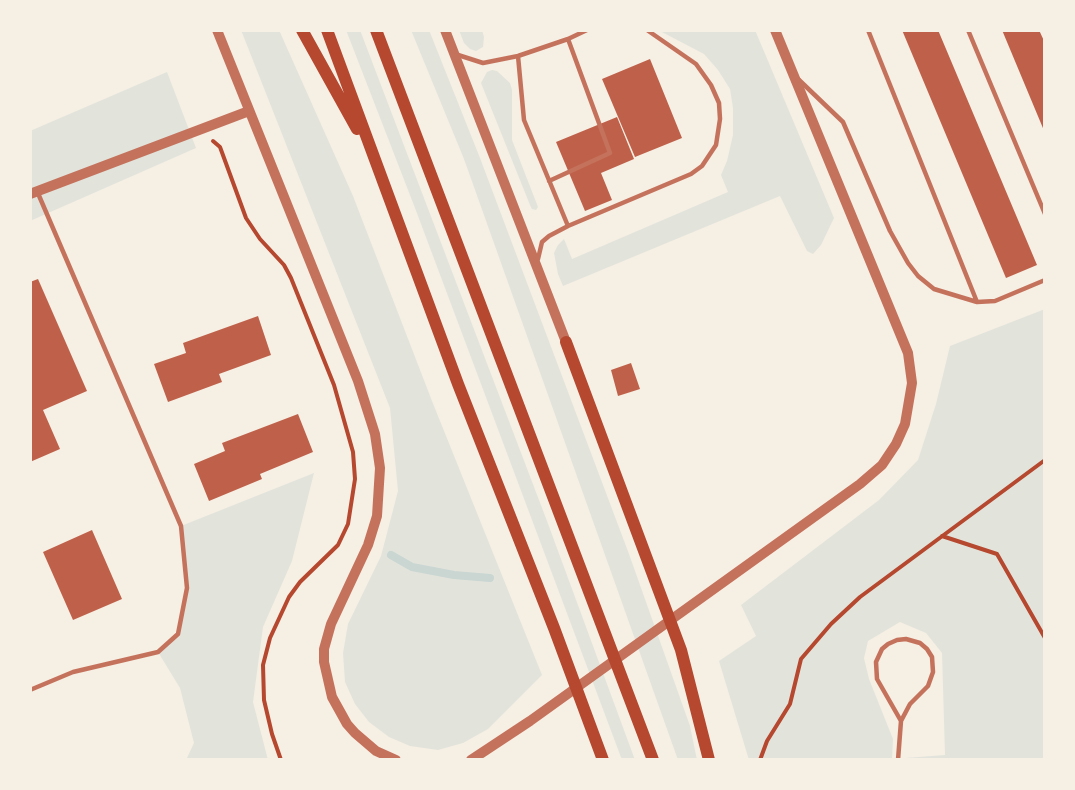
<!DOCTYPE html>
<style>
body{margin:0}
#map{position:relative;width:1075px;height:790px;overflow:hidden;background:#f6efe4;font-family:"Space Grotesk",sans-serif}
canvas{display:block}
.frame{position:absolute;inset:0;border:32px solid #f6efe4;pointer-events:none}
</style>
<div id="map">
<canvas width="1075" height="790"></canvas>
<div class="frame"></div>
</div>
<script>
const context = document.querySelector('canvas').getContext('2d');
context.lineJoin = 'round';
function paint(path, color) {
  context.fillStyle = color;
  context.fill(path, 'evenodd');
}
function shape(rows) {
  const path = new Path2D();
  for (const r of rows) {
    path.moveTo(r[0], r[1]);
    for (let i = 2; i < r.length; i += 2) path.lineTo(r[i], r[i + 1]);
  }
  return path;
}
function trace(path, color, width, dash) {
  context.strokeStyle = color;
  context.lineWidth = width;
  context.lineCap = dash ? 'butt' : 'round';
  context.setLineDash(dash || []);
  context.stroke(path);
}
const green = shape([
 [241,30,279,30,353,196,432,401,542,675,488,729,463,743,438,750,410,746,389,737,369,722,355,704,345,682,343,653,348,624,381,556,398,491,390,408],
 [346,30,360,30,547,521,635,760,622,760,415,208],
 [411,30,429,30,480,158,629,554,690,726,697,760,678,760,464,159],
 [459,30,482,30,484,37,483,47,476,51,470,49,464,43],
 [658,30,755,30,834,218,821,245,813,254,807,251,780,196,563,286,558,274,554,253,558,245,564,239,572,259,728,192,721,175,727,161,733,135,733,108,730,89,718,70,704,54],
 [492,70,497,71,510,83,512,90,512,140,538,207,536,210,532,209,530,205,481,83,487,72],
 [167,72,196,148,30,221,30,131],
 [1045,309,1045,760,749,760,719,661,756,636,741,605,879,500,918,460,936,404,950,346],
 [900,622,926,633,942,653,945,755,892,759,893,739,869,679,864,658,868,641],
 [314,473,292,561,263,627,253,702,268,760,186,760,194,743,180,688,158,652,178,634,187,588,181,526]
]);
const stream = shape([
 [391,555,412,567,454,575,490,578]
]);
const building = shape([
 [902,30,938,30,1037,265,1006,278],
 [1002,30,1039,30,1045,43,1045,133],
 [650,59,682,138,635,157,602,79],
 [617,117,634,159,601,173,612,200,585,211,556,142],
 [38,279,87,391,43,410,60,449,30,462,30,282],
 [258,316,271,355,219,374,222,382,168,402,154,364,186,353,183,343],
 [631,363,640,389,618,396,611,370],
 [298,414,313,452,260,474,262,479,209,501,194,464,225,451,222,443],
 [92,530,122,599,73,620,43,552]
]);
const path = shape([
 [213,141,220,147,246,218,260,239,284,265,291,278,334,385,353,452,355,479,348,524,338,545,300,582,289,597,270,638,263,665,264,700,272,734,281,760],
 [942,536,997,554,1045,638],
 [760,760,767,741,790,704,801,659,831,624,860,597,1045,460]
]);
const service = shape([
 [868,30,977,302,995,301,1045,280],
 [968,30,1045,214],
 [455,54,483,63,518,56,568,39,587,30],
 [518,56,524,120,568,226],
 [798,79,843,122,890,231,908,263,918,276,934,289,977,302],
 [549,181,610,153,568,39],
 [538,259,542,242,549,236,568,226,691,174,702,166,716,145,720,119,719,103,711,85,696,64,647,30],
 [30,690,73,672,158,652,178,634,187,588,181,526,37,191],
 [898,760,901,721,910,704,928,686,933,672,932,657,927,649,920,643,906,639,897,640,888,644,882,649,876,662,877,679,901,721]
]);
const tertiary = shape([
 [217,30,358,381,375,434,380,468,377,516,368,545,331,624,324,649,324,662,332,697,347,724,355,733,376,751,396,760],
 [445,30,566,342],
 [30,194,249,111],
 [471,760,530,721,860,484,882,465,896,444,905,424,912,383,908,353,775,30]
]);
const secondary = shape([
 [302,30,357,129],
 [327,30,458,384,554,628,603,760],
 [376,30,653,760],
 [566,342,681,650,709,760]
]);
paint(green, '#e2e4dc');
trace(stream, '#c9d6d2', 8);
paint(building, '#bf614a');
trace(path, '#b5482f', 4);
trace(service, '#c5725c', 4.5);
trace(tertiary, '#c5725c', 10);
trace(secondary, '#b5482f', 12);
</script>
